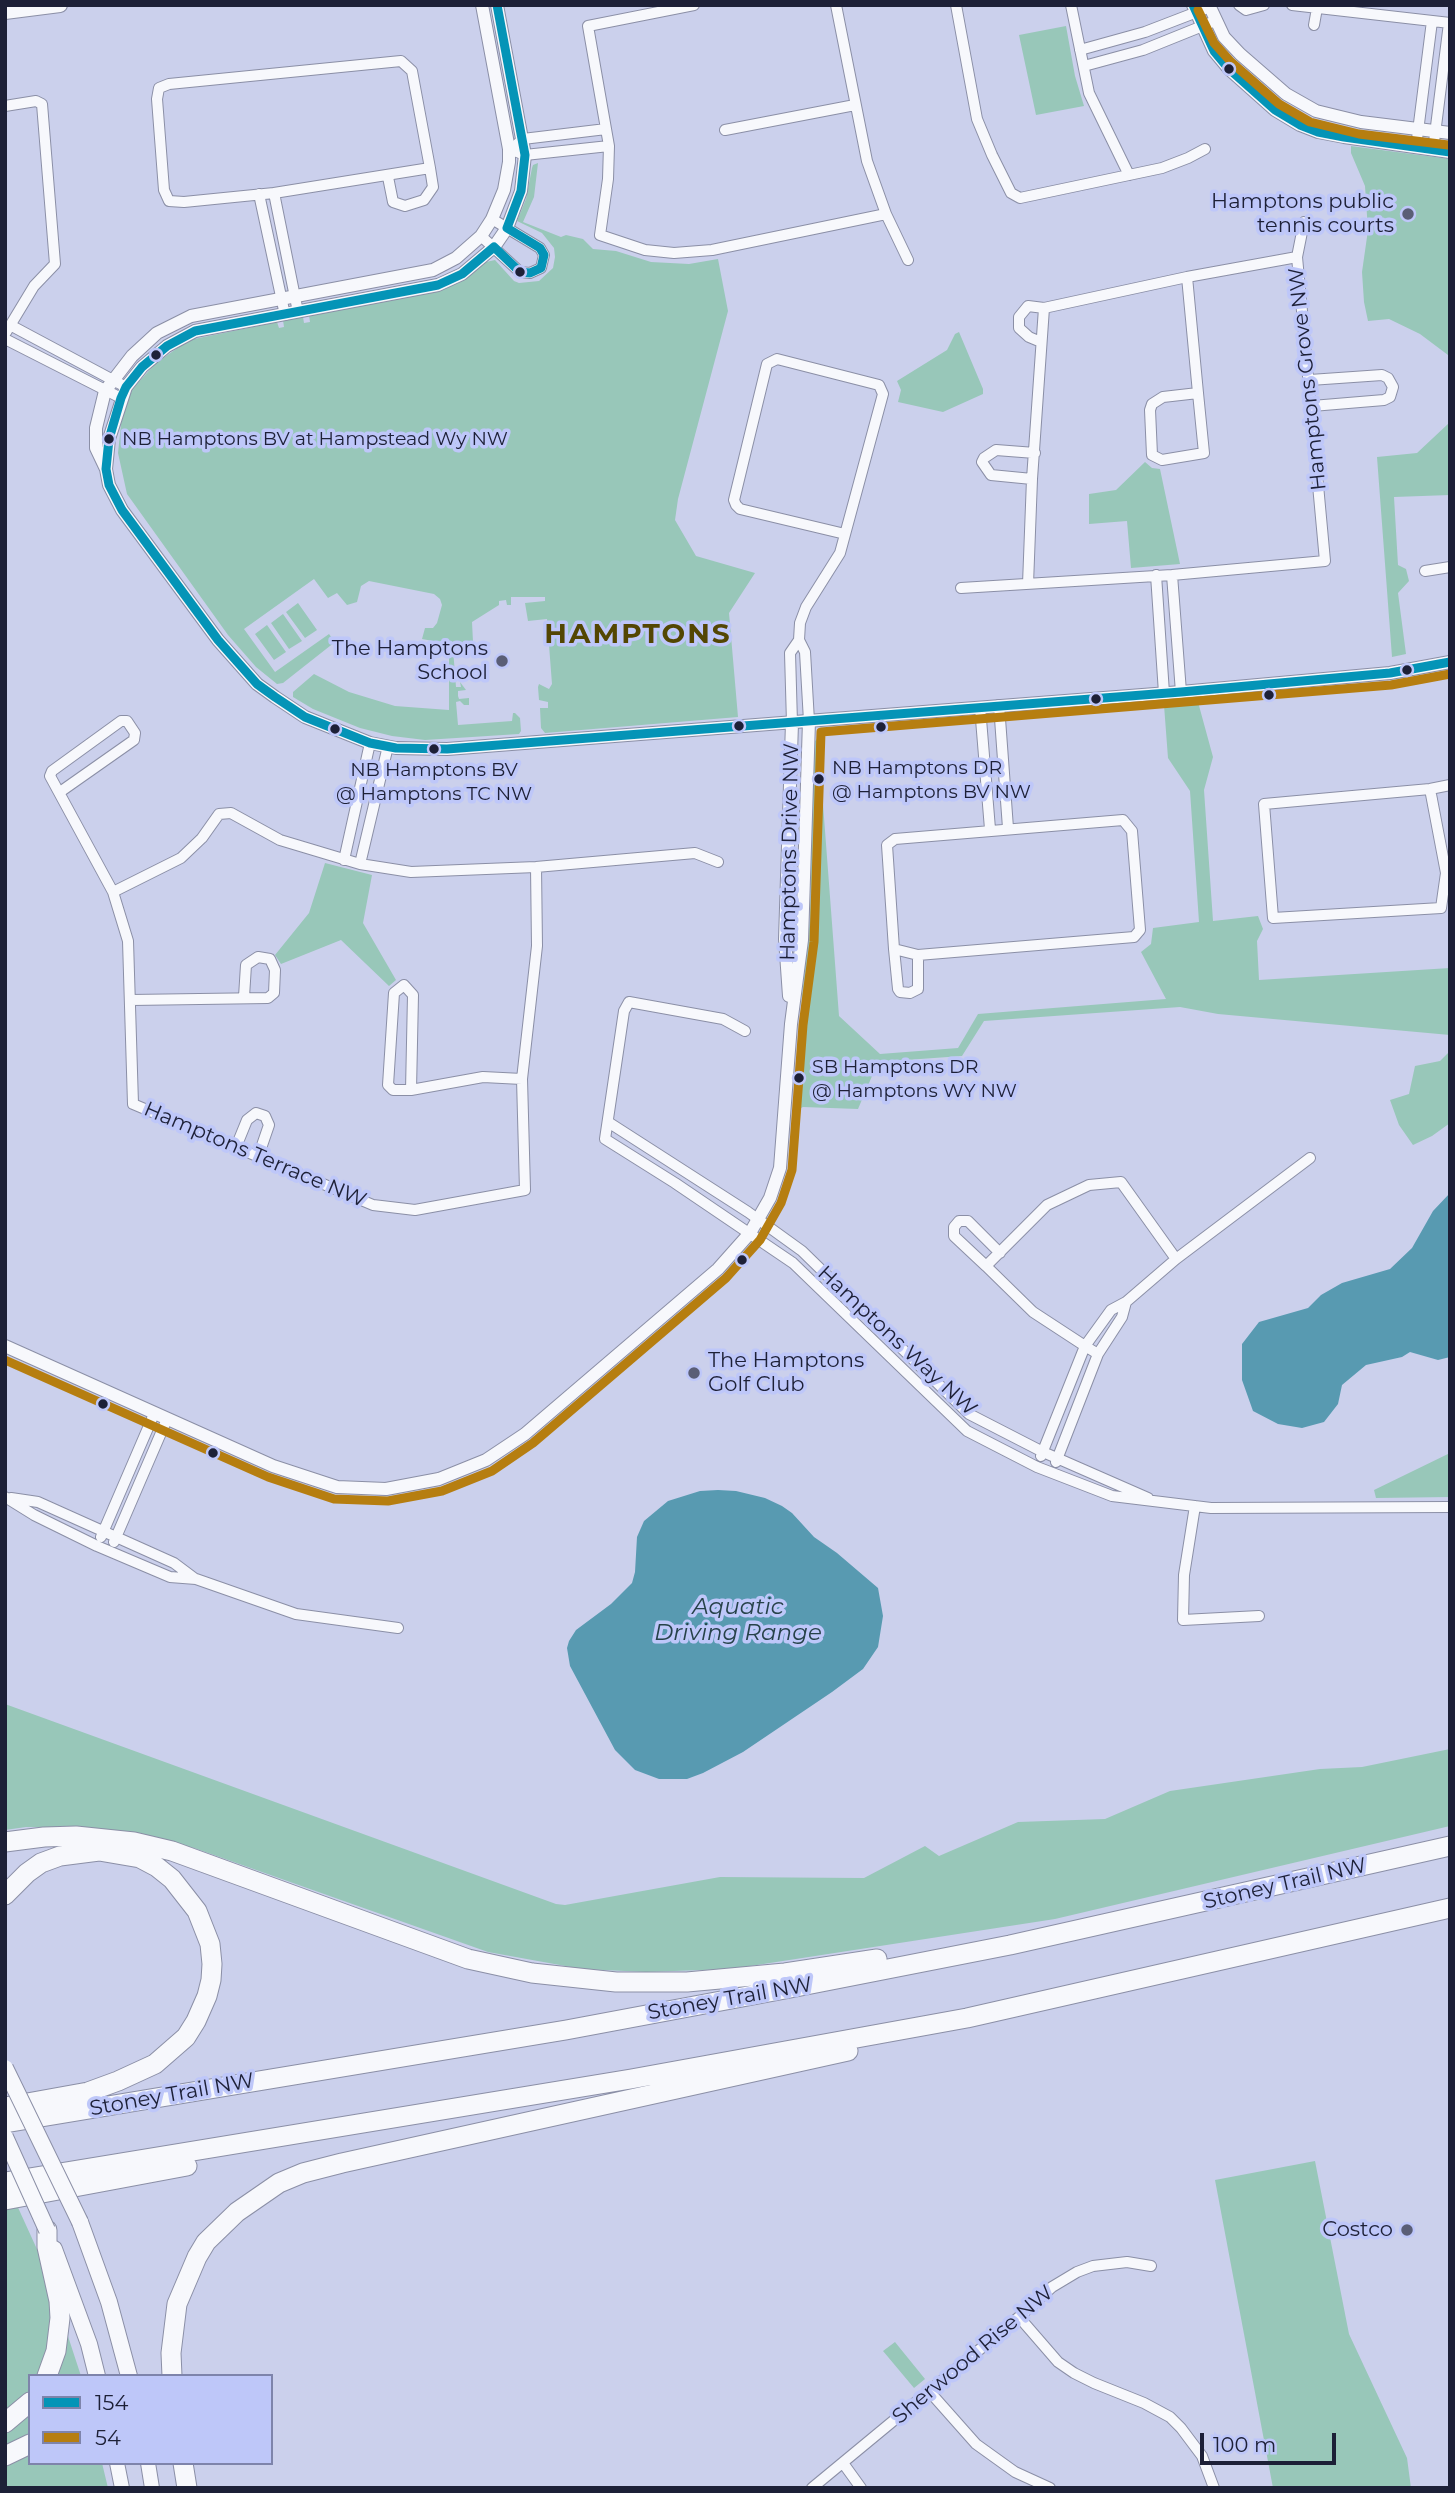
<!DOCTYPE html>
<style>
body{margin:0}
#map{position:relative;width:1455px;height:2493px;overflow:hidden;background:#cbd0ec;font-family:Montserrat,sans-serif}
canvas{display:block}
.frame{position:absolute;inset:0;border:7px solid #1d2037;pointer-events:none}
.legend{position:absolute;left:28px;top:2374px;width:245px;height:91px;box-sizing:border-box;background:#bec7f9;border:2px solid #7e84ab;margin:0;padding:9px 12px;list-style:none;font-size:21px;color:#1d2037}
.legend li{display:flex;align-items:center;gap:14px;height:35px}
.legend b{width:35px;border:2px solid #7e84ab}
.scale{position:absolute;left:1200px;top:2433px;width:136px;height:32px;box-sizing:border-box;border:4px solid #1d2037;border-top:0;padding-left:9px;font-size:21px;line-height:24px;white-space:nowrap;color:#1d2037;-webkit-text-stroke:5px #bec7f9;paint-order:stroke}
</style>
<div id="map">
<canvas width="1455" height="2493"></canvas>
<div class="frame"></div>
<ul class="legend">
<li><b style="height:9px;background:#0494b7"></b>154</li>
<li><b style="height:9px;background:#b67e10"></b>54</li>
</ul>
<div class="scale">100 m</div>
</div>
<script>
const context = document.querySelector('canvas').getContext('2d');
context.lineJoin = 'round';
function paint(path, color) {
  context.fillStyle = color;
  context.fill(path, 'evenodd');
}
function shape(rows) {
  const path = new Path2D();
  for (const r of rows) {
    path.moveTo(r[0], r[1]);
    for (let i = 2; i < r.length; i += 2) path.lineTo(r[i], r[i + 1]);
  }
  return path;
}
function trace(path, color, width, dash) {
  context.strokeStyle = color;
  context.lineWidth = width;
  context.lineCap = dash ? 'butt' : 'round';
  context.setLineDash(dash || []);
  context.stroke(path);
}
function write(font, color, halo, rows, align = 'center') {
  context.font = font + ' Montserrat,sans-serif';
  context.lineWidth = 7;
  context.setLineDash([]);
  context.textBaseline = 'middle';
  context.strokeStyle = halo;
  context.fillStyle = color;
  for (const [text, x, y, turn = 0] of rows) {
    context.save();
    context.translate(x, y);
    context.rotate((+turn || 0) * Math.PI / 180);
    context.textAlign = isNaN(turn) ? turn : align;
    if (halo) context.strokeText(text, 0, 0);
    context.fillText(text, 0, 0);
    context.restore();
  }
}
const green = shape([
 [1066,26,1075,76,1084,106,1036,115,1019,35],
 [1351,146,1450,159,1450,495,1394,497,1398,565,1406,569,1409,581,1398,593,1406,654,1392,657,1377,457,1417,453,1449,423,1448,355,1420,334,1389,319,1368,321,1364,302,1362,272,1368,230,1365,186,1351,153],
 [538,163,534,197,523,222,561,237,566,235,583,239,593,249,616,251,651,262,689,264,718,259,728,311,678,499,675,520,696,556,755,573,729,613,738,717,545,733,541,728,540,708,548,708,548,702,539,700,538,687,539,684,549,689,552,684,547,619,528,621,525,603,545,601,545,597,511,597,511,605,507,605,506,600,499,601,499,605,472,622,473,642,455,644,453,649,456,687,461,687,460,682,466,690,458,691,458,696,459,699,469,698,469,705,464,705,460,701,456,702,458,725,512,721,513,713,515,713,520,718,521,731,519,734,425,740,392,736,360,728,313,709,293,697,293,692,314,674,349,692,395,706,449,710,449,644,422,639,425,628,433,628,437,623,442,605,440,599,434,594,369,581,361,586,357,602,347,605,337,593,328,598,314,579,244,629,275,672,329,634,335,642,283,683,277,684,256,667,228,635,127,494,118,453,122,415,133,388,156,363,189,340,277,322,279,328,284,327,283,320,303,317,304,323,310,322,309,315,426,293,486,262,495,260,514,281,519,283,539,281,553,268,555,257,554,248,542,233,517,221,526,199,532,168,533,165],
 [959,332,983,389,983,394,943,412,898,402,901,390,897,381,947,350,955,334],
 [1145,462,1152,468,1160,469,1180,564,1131,568,1127,521,1089,524,1089,494,1116,490],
 [298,603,317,630,305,638,286,612],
 [283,614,302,641,289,649,271,623],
 [267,625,286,652,274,660,255,634],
 [1198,702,1213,757,1204,790,1213,921,1258,916,1263,929,1257,941,1259,980,1450,968,1450,1035,1218,1014,1180,1007,984,1021,962,1056,878,1062,858,1109,803,1107,797,1110,802,996,810,919,813,743,818,738,839,1016,880,1054,958,1048,978,1014,1166,999,1141,952,1151,944,1153,928,1199,922,1190,791,1168,758,1164,705],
 [325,863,372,875,363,923,396,980,389,986,341,940,281,964,275,955,309,913],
 [1450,1051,1450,1123,1432,1136,1413,1145,1399,1125,1390,1100,1409,1094,1415,1066,1440,1061],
 [1450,1453,1450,1497,1376,1498,1374,1490],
 [5,1704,556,1904,565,1905,720,1877,864,1878,925,1846,939,1856,1018,1822,1105,1819,1170,1791,1320,1769,1362,1767,1450,1749,1450,1826,1055,1919,731,1969,646,1972,582,1969,488,1952,194,1848,95,1828,26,1827,5,1830],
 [1315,2161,1349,2334,1407,2458,1411,2488,1273,2488,1215,2180],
 [5,2179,46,2269,81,2376,30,2376,30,2463,102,2463,108,2488,5,2488],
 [895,2342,925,2379,914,2388,883,2351]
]);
const water = shape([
 [1450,1193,1450,1357,1438,1360,1410,1352,1402,1357,1366,1365,1342,1385,1338,1404,1324,1422,1302,1428,1278,1424,1253,1411,1242,1380,1242,1344,1259,1322,1308,1308,1321,1295,1342,1283,1390,1269,1412,1248,1433,1211],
 [718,1490,736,1491,765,1498,782,1506,792,1513,814,1537,837,1553,878,1588,883,1616,878,1647,863,1669,832,1692,743,1752,703,1773,687,1779,659,1779,635,1770,615,1750,570,1666,567,1648,569,1641,576,1630,611,1604,632,1583,635,1572,637,1537,644,1521,668,1501,700,1491]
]);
const minor = shape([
 [694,5,588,26,609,146,608,179,600,235,645,250,674,253,712,250,886,214,867,161,836,5],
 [956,5,977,119,992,155,1011,193,1020,198,1162,168,1188,158,1205,149],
 [1071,5,1089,93,1129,175],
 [1239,5,1246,10,1264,5],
 [1292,5,1450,23],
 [1314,25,1317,8],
 [1080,50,1145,32,1210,7],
 [1084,66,1143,50,1215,21],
 [5,106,36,101,42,104,55,264,34,286,5,334],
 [725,130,855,105],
 [517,144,523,139,606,129],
 [1416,147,1432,21],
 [509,149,525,155,609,146],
 [1433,150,1449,23],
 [388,177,393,202,405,206,424,200,433,187,430,168,412,71,401,61,169,84,159,88,157,99,164,190,169,201,184,202,274,193,430,168],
 [274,193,298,312],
 [259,194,285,315],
 [886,214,908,260],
 [481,236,520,272,530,273,541,268,544,255,540,248,492,219],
 [1187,277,1198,393,1204,453,1162,460,1152,455,1150,410,1152,404,1163,397,1198,393],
 [10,325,126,387],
 [5,339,121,398],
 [1041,342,1029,337,1019,328,1019,317,1028,306,1044,308],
 [1310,380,1382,375,1388,378,1393,387,1390,397,1384,400,1312,406],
 [1032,479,991,475,982,462,984,458,996,450,1035,453],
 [1425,571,1450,567],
 [1156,575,1164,693],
 [1172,575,1181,692],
 [1028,584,1032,479,1044,308,1187,277,1297,257],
 [961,588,1172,575,1325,561,1297,257,1304,222],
 [999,705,1008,828],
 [980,707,990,829],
 [809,721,805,652,799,640,800,623,806,607,840,553,883,394,879,385,777,359,767,364,734,500,736,505,740,509,845,534],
 [792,723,790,653,799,640],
 [1430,789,1446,873,1441,908,1273,918,1264,804,1430,789,1450,785],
 [60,792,134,740,135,733,127,721,121,721,52,771,50,776,113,892,128,941,133,1104,373,1205,415,1210,525,1190,522,1079,537,946,536,867],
 [344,860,370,743],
 [360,864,388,746],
 [113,892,181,858,202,838,219,814,231,813,280,840,360,864,411,872,536,867,695,853,718,862],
 [894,949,918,955,1134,937,1140,930,1132,831,1123,820,895,839,887,845,894,949,898,989,900,992,910,993,918,989,918,955],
 [131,1000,268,998,274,993,275,970,270,959,258,957,246,965,244,997],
 [745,1031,723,1019,629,1002,624,1011,605,1139,675,1183,793,1263,967,1431,1037,1467,1112,1496,1211,1508,1450,1507],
 [411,1090,413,995,404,985,394,993,388,1085,393,1090,411,1090,483,1077,522,1079],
 [608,1122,748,1212,802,1251,969,1414,1043,1452,1148,1498],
 [236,1147,247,1120,256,1113,265,1116,269,1125,258,1157],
 [1176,1259,1310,1158],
 [986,1266,954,1236,954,1227,959,1221,968,1221,1000,1253],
 [1041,1456,1085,1346,1111,1310,1126,1302,1176,1259,1121,1182,1089,1185,1047,1205,986,1266,1033,1312,1085,1346,1098,1354],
 [1056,1462,1098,1354,1122,1317,1126,1302],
 [5,1497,34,1515,97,1546,170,1577,196,1579,296,1614,398,1628],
 [11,1498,38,1502,174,1563,194,1578],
 [1195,1506,1184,1575,1183,1620,1259,1616],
 [101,1537,154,1414],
 [114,1542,167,1419],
 [1019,2317,1058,2362,1074,2373,1094,2383,1144,2403,1170,2417,1181,2428,1202,2456,1214,2488],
 [929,2391,976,2444,1015,2472,1050,2488],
 [843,2463,861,2488],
 [812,2488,1019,2317,1052,2287,1077,2272,1093,2266,1127,2262,1151,2266]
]);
const tertiary = shape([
 [482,5,509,149,509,162,504,190,492,219,481,236,456,258,433,270,191,316,157,333,132,356,105,391,96,428,96,448,106,469,109,485,122,510,218,640,257,684,275,697,305,717,370,743,396,748,447,749,1181,692,1390,673,1450,662],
 [1193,5,1214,51,1229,69,1275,110,1300,125,1318,132,1344,137,1450,152],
 [1209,5,1224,37,1240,54,1286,94,1316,111,1361,122,1450,133],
 [106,469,109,439,126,387,142,367,167,346,195,331,438,285,462,274,494,247,507,228,521,191,525,155,497,5],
 [789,996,785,939,792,723],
 [5,1346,273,1466,337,1487,386,1489,439,1479,486,1460,525,1434,718,1269,750,1233,770,1198,780,1168,791,1024,802,940,809,721]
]);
const secondary = shape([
 [5,12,60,5],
 [117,2463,122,2488],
 [148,2463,152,2488]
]);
const primary = shape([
 [80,2222,109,2302,129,2376],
 [54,2249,89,2344,97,2376]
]);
const motorway = shape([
 [5,1842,44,1837,76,1836,134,1842,172,1851,468,1959,532,1973,616,1982,687,1982,785,1973,877,1959],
 [5,1895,27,1873,41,1863,60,1856,99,1851,140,1858,157,1867,172,1879,197,1911,210,1944,212,1964,211,1980,207,1996,196,2021,186,2037,155,2064,118,2081,88,2092,5,2107],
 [5,2123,566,2030,801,1986,1010,1945,1450,1846],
 [5,2182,631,2079,967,2018,1450,1908],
 [5,2200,187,2166],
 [47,2376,56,2351,60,2318,59,2301,47,2247,47,2230],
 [172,2376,171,2353,177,2304,197,2257,206,2242,237,2212,279,2183,303,2173,342,2163,848,2051],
 [5,2423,30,2402],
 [5,2456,30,2444],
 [183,2463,187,2488]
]);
const primaryBridge = shape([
 [5,2068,80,2222],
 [5,2137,47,2230]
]);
const bus1 = shape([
 [497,5,525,155,521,191,507,228,540,248,544,255,541,268,530,273,520,272,494,247,462,274,438,285,195,331,167,346,142,367,126,387,121,398,109,439,106,469,109,485,122,510,218,640,257,684,275,697,305,717,370,743,396,748,447,749,1181,692,1390,673,1450,662],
 [1193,5,1214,51,1229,69,1275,110,1300,125,1318,132,1344,137,1450,152]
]);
const bus2 = shape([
 [1198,10,1214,43,1231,62,1279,104,1310,122,1359,134,1448,145],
 [5,1360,268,1477,334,1499,388,1501,442,1491,492,1471,533,1443,726,1278,760,1240,781,1203,792,1170,803,1025,814,942,821,732,1391,685,1450,674]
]);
const markers = [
 [1229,69,6,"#1d2037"],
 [1408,214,7,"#5a5e76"],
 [520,272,6,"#1d2037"],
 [156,355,6,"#1d2037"],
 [109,439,6,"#1d2037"],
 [502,661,7,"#5a5e76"],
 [1407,670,6,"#1d2037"],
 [1269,695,6,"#1d2037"],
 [1096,699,6,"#1d2037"],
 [739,726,6,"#1d2037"],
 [881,727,6,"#1d2037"],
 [335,729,6,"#1d2037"],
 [434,749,6,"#1d2037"],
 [819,779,6,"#1d2037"],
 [799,1078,6,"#1d2037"],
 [742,1260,6,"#1d2037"],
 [694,1373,7,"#5a5e76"],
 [103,1404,6,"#1d2037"],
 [213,1453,6,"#1d2037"],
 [1407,2230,7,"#5a5e76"]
];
const busNames = [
 ["NB Hamptons BV at Hampstead Wy NW",122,439],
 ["NB Hamptons DR",832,768],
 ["@ Hamptons BV NW",832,792],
 ["NB Hamptons BV",434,770,"center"],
 ["@ Hamptons TC NW",434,794,"center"],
 ["SB Hamptons DR",812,1067],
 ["@ Hamptons WY NW",812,1091]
];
const poiNames = [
 ["Hamptons public",1394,202],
 ["tennis courts",1394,226],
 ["The Hamptons",488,649],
 ["School",488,673],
 ["The Hamptons",708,1361,"left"],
 ["Golf Club",708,1385,"left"],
 ["Costco",1393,2230]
];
const streetNames = [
 ["Hamptons Grove NW",1308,379,-96],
 ["Hamptons Drive NW",790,852,-89],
 ["Hamptons Terrace NW",255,1155,23],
 ["Hamptons Way NW",897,1341,43],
 ["Stoney Trail NW",1285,1884,-13],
 ["Stoney Trail NW",730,1999,-10],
 ["Stoney Trail NW",172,2095,-10],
 ["Sherwood Rise NW",973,2355,-40]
];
const waterNames = [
 ["Aquatic",738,1607],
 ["Driving Range",738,1633]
];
const districtNames = [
 ["HAMPTONS",638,635]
];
paint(green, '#98c7b9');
paint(water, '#589ab1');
trace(minor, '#8b8fa6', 12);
trace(tertiary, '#8b8fa6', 14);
trace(secondary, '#8b8fa6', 16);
trace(primary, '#8b8fa6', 18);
trace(motorway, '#8b8fa6', 21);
trace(minor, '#f7f8fc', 10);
trace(tertiary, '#f7f8fc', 12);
trace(secondary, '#f7f8fc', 14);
trace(primary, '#f7f8fc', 16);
trace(motorway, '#f7f8fc', 19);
trace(primaryBridge, '#8b8fa6', 18, []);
trace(primaryBridge, '#f7f8fc', 16);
trace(bus1, '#0494b7', 9);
trace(bus2, '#b67e10', 9);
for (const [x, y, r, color] of markers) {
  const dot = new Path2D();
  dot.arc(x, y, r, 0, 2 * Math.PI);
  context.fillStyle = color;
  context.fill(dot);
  trace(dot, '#bec7f9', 2.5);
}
write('19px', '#1d2037', '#bec7f9', busNames, 'left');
write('21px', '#1d2037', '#bec7f9', poiNames, 'right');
write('21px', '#1d2037', '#bec7f9', streetNames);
write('italic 23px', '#264249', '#bec7f9', waterNames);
context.letterSpacing = '2px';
write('bold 28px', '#534603', '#bec7f9', districtNames);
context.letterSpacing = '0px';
</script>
